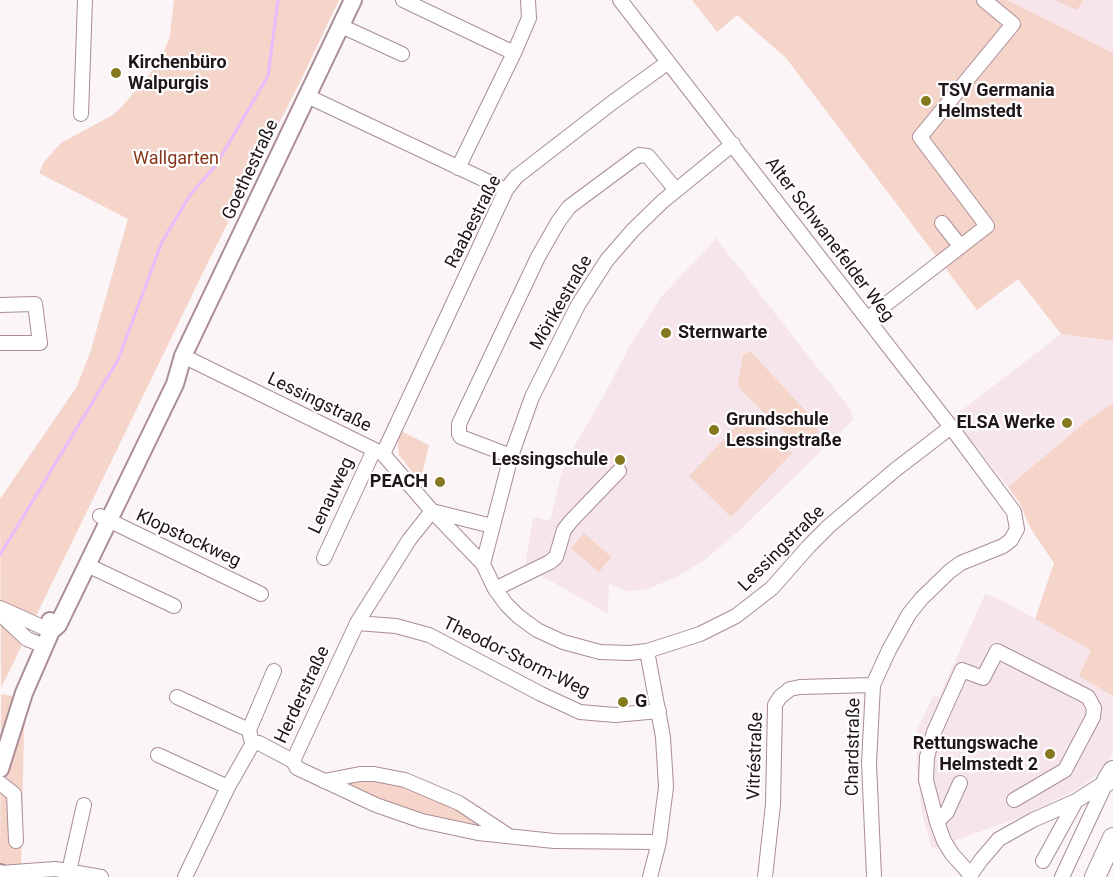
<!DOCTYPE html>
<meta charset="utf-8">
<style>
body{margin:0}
canvas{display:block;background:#fbf5f7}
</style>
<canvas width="1113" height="877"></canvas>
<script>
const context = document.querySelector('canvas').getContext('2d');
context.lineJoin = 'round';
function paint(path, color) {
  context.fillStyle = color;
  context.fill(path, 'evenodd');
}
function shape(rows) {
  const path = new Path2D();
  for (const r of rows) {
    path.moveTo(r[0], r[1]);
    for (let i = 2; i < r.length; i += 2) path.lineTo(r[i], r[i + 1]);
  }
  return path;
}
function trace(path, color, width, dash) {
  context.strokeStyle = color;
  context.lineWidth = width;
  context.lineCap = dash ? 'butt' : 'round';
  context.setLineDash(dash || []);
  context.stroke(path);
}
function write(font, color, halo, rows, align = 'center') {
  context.font = font + ' Roboto,sans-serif';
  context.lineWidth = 4.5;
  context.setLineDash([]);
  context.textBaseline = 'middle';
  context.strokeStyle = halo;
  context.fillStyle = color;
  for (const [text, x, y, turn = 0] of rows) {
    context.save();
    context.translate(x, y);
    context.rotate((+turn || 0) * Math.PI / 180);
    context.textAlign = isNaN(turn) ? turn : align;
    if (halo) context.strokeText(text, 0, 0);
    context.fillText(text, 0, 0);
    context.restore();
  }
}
const built = shape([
 [1007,0,1113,0,1113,53],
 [715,237,851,410,853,420,742,528,706,559,677,577,645,590,626,591,609,584,608,614,525,566,533,517,550,521,561,475,569,455,602,399,628,349,661,297,714,241],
 [1061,334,1113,341,1113,403,1089,419,1008,487,953,417],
 [985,594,999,599,1092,650,1079,676,1113,696,1113,753,1100,772,1078,789,1018,818,932,849,922,813,917,769,917,730,933,696,939,697]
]);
const green = shape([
 [174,0,339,0,301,80,214,250,1,688,0,499,76,388,90,353,128,219,39,173,44,162,61,143,111,116,119,110,160,62,170,36],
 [692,0,1007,0,1113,53,1113,341,1061,334,1018,279,977,310,786,58,737,15,717,32],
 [1055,0,1083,0,1077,10],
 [750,351,816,422,818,433,815,437,796,444,740,389,738,384,743,355],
 [1113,403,1113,696,1079,676,1091,650,1035,619,1054,563,1031,529,1019,502,1008,487,1089,419],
 [749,413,792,453,731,517,689,476],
 [401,431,429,445,420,482,399,455,397,439],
 [584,533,611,557,599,572,571,548],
 [1,694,30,699,24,729,21,877,0,877],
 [372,777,388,778,471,813,493,830,425,818,339,783]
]);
const stream = shape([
 [0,555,118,360,162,242,190,195,216,165,268,76,278,0]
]);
const minor = shape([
 [403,0,514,53,529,18,528,0],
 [620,0,951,427,1014,512,1017,529,1011,540,1003,546,961,563,950,571,922,598,909,614,889,650,873,685,869,763,874,877],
 [341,26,402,54],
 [307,96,506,190],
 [81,114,85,0],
 [458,168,514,53],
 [942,223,960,246],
 [0,305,35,304,40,343,0,343],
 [867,319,987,226,920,137,1013,24,984,0],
 [183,356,383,454,432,511,483,564,495,589,506,604,518,616,537,630,563,642,600,652,629,653,647,651,700,634,736,616,772,588,809,546,829,526,895,470,951,427],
 [383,454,506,190,516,177,613,102,667,63],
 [511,456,461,437,459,434,459,424,538,257,558,222,569,207,639,155,648,156,676,190],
 [100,516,261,594],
 [324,558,374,450],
 [483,564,511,456,532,397,578,305,607,260,633,230,663,201,733,144],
 [87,565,174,606],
 [495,589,550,562,556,557,564,530,571,521,619,471],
 [0,608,51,631],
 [0,614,27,639,44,646],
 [357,623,396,626,429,635,541,694,580,712,615,715,659,711],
 [647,651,663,737,666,787,659,842,650,877],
 [177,697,249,730],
 [251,739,249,730,274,671],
 [158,755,228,787],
 [293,761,297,768,376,805,422,821,478,833,554,841,659,842],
 [324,781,360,774,374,774,405,780,459,803,509,836],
 [0,783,14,794,16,841],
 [937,822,947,812,960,783],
 [1043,861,1076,801],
 [69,871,84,805],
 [0,873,55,869,101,877],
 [970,874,952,854,944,841,937,822,926,780,927,757,934,732,962,670,983,678,997,651,1088,697,1094,708,1093,717,1065,770,1014,800],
 [185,877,228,787,253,743,259,743,293,761,357,623,409,540,432,511,492,526],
 [765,877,773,804,775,705,780,697,790,689,800,687,873,685],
 [969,877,981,860,999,839,1033,820,1076,801,1107,781],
 [1062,877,1106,783]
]);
const major = shape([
 [51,631,58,625,175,384,183,356,353,0],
 [0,769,24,693,51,631,50,621],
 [0,873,1,877]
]);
const highway = shape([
 [1107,781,1113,771],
 [1095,877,1113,838]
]);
const markers = [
 [116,73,6,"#84791e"],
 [926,101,6,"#84791e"],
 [666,333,6,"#84791e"],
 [1067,423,6,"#84791e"],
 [714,430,6,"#84791e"],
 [620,460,6,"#84791e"],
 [440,482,6,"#84791e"],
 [623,702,6,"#84791e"],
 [1050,754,6,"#84791e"]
];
const poiNames = [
 ["Kirchenbüro",128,63],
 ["Walpurgis",128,84],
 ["TSV Germania",938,91],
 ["Helmstedt",938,112],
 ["Sternwarte",678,333],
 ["Grundschule",726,420],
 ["Lessingstraße",726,441],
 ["ELSA Werke",1055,423,"right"],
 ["Lessingschule",608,460,"right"],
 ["PEACH",428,482,"right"],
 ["G",635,702],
 ["Rettungswache",1038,744,"right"],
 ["Helmstedt 2",1038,765,"right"]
];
const parkNames = [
 ["Wallgarten",176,159]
];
const streetNames = [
 ["Goethestraße",251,170,-65],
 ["Raabestraße",474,222,-63],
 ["Alter Schwanefelder Weg",829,240,53],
 ["Mörikestraße",562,303,-60],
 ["Lessingstraße",319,403,26],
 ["Lenauweg",332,496,-65],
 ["Klopstockweg",188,539,25],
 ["Lessingstraße",782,549,-45],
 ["Theodor-Storm-Weg",516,658,26],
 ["Herderstraße",303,695,-65],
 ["Chardstraße",854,747,-89],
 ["Vitréstraße",756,756,-88]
];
paint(built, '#f6e6eb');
paint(green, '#f5d4c9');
trace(stream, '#e7bdfc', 3);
trace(minor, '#aa8d96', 16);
trace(major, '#aa8d96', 20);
trace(highway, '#aa8d96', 22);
trace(minor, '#fff', 14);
trace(major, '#fff', 16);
trace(highway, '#fff', 20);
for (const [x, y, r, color] of markers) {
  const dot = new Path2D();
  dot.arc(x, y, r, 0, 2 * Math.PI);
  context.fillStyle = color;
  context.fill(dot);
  trace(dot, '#fff', 2);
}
write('bold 18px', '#201519', '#fff', poiNames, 'left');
write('18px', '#863417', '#fff', parkNames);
write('18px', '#201519', '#fff', streetNames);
</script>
